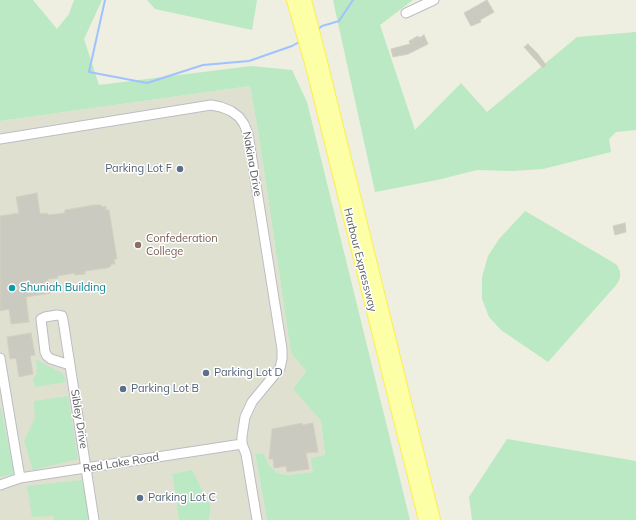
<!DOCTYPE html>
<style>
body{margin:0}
canvas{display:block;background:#eeeee1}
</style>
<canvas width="636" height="520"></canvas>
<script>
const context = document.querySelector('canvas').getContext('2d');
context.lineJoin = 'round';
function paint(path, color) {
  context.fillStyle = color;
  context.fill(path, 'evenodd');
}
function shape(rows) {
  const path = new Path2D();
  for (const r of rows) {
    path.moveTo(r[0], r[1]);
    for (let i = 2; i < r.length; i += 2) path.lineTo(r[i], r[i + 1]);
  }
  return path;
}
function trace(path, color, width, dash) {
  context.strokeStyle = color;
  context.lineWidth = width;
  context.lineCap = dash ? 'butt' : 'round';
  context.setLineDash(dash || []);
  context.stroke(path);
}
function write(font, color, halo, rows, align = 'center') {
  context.font = font + ' Mulish,sans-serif';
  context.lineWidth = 3;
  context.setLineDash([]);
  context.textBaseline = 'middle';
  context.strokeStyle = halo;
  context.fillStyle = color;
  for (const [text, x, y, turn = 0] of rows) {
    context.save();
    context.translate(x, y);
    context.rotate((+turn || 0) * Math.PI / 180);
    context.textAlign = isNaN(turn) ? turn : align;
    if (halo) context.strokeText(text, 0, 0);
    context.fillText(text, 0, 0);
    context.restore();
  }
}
const education = shape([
 [250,86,259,137,291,353,306,371,293,389,321,421,325,455,313,472,287,475,277,473,269,465,264,454,255,453,267,520,209,520,211,507,172,474,179,520,91,520,82,480,53,516,54,520,0,520,0,121]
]);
const green = shape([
 [0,0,33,0,57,29,69,14,74,0,102,0,84,39,99,85,251,66,292,70,307,102,410,520,267,520,255,453,264,454,269,465,277,473,287,475,313,472,311,458,325,455,321,421,293,389,306,371,291,353,259,137,250,86,0,121],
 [147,0,257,0,252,30,155,9],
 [333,0,413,0,380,25,415,130,461,83,487,112,577,37,636,32,636,130,616,132,609,139,611,152,543,169,512,171,477,170,437,180,375,192],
 [525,211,609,260,617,265,620,271,620,278,617,284,548,362,501,330,489,317,482,299,482,277,488,256,499,239],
 [36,359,63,374,66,382,35,387,33,379,37,374],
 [68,396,78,459,33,470,24,441,35,418,34,401],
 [1,408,14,474,0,477,0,409],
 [507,439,636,461,636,520,472,520,469,497],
 [192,470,211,507,209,520,179,520,172,474],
 [82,480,91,520,54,520,53,516,32,517,27,486]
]);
const stream = shape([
 [105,0,89,72,147,83,203,65,249,61,292,46,301,41],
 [317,30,322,26,339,21,353,0]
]);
const building = shape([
 [487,0,494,12,480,20,481,22,471,26,464,13,487,0],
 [424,35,428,44,408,54,393,57,391,49,410,44,409,41,418,36,419,38,424,35],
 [528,44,538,54,546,65,543,68,524,47,528,44],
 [37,193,40,214,47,213,48,215,65,213,65,210,94,205,101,205,102,207,106,206,106,210,109,210,117,259,114,259,115,264,111,264,111,266,107,268,85,271,85,274,75,275,75,273,57,276,58,278,48,279,51,293,26,297,29,322,11,324,9,309,0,311,0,216,19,213,16,197,37,193],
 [625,223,626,232,615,235,613,226,625,223],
 [31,333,35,355,30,356,33,374,19,377,16,358,10,359,7,337,31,333],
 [302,423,302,425,313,423,318,452,306,453,309,469,287,472,286,466,274,468,273,459,269,459,272,429,302,423]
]);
const minor = shape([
 [406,13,434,0],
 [0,139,211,105,221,107,231,111,239,117,244,124,248,134,282,349,282,359,280,368,252,402,245,417,242,436,242,444,246,454,257,520],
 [0,358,20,478],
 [70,365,51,359,47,356,45,352,41,319,45,317,57,315,62,316,63,320,94,520],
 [0,485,20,478,242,444]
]);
const major = shape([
 [293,0,312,66,425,520],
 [305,0,320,58,434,520]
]);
const markers = [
 [180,169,4,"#5c6f8a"],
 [138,245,4,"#8d6e63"],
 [12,288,4,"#0f9aa8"],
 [206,373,4,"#5c6f8a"],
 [123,389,4,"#5c6f8a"],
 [140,498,4,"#5c6f8a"]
];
const streetNames = [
 ["Nakina Drive",252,164,80],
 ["Harbour Expressway",360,260,76],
 ["Sibley Drive",79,419,81],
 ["Red Lake Road",121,463,-9]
];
const serviceNames = [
 ["Parking Lot F",172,169,"right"],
 ["Parking Lot D",214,373],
 ["Parking Lot B",131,389],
 ["Parking Lot C",148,498]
];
const educationNames = [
 ["Confederation",146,239],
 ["College",146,252]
];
const cultureNames = [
 ["Shuniah Building",20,288]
];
paint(education, '#e0e0d1');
paint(green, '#bae9c3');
trace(stream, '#a0c3ff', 2);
paint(building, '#cbcac0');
trace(building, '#d3d1bf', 1);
trace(minor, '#bbbdc4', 11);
trace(major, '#ffef49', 14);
trace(minor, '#fff', 9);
trace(major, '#fcffa5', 12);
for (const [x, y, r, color] of markers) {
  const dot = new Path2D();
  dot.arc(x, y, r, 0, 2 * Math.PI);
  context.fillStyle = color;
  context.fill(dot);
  trace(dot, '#fff', 1.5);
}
write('11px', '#595c63', '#fff', streetNames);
write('11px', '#4e5e75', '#fff', serviceNames, 'left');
write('11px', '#785e54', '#fff', educationNames, 'left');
write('11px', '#0d838f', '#fff', cultureNames, 'left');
</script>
